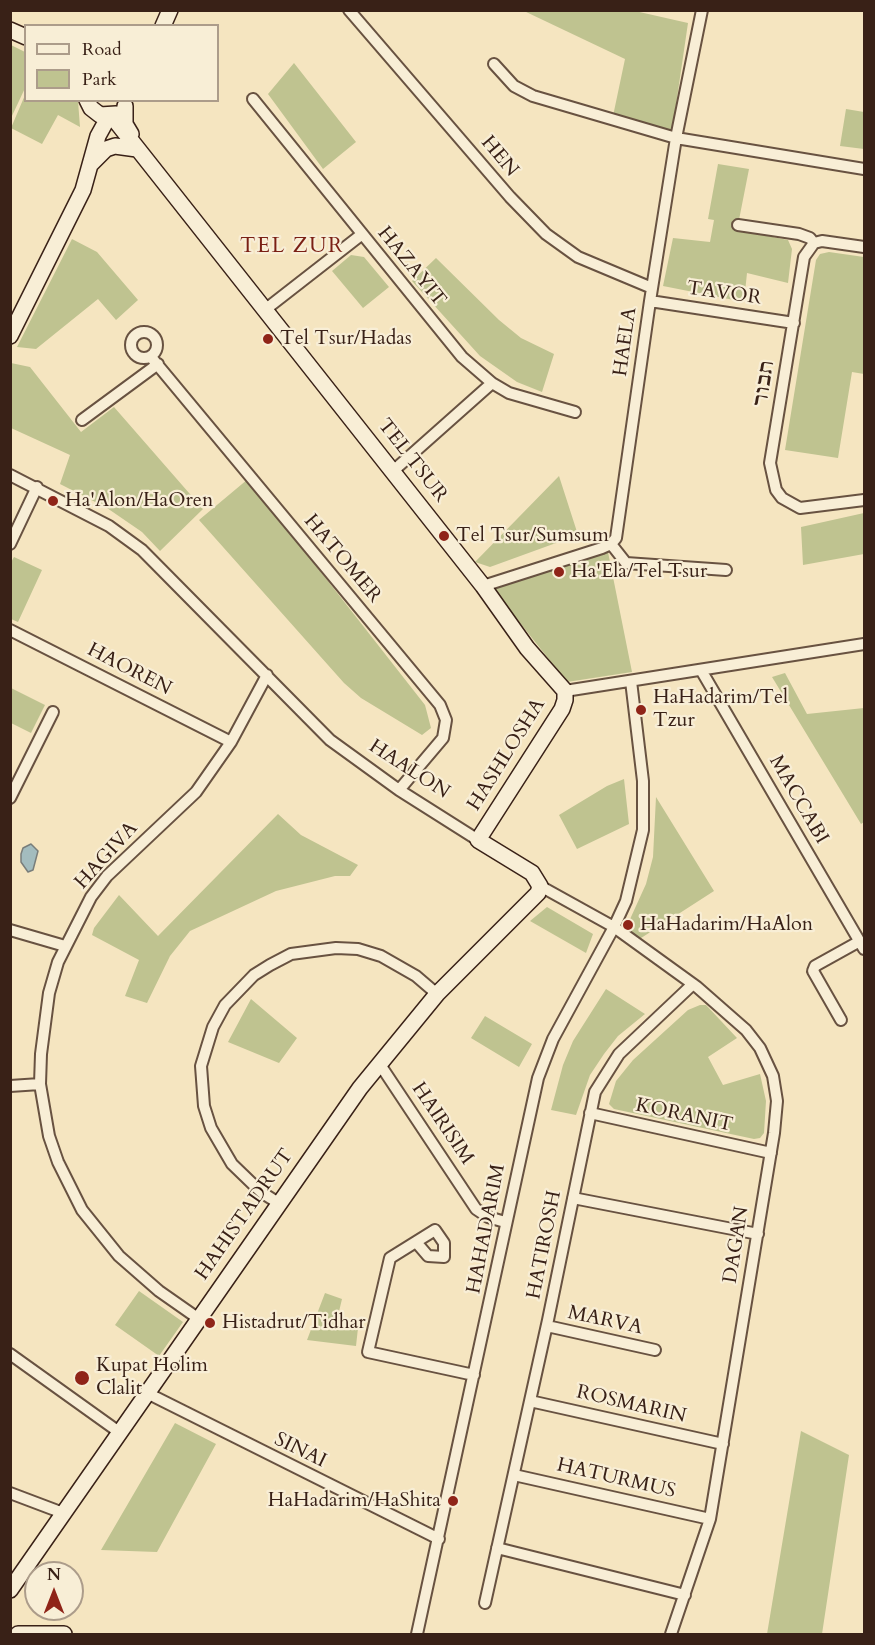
<!DOCTYPE html>
<meta charset="utf-8">
<style>
body{margin:0}
#map{position:relative;width:875px;height:1645px;overflow:hidden;background:#f5e5c0;font-family:Cardo,serif}
canvas{display:block}
.frame{position:absolute;inset:0;border:12px solid #392117;pointer-events:none}
.legend{position:absolute;left:24px;top:24px;width:195px;height:78px;box-sizing:border-box;background:#f8eed6;border:2px solid #ac9c8a;margin:0;padding:8px 10px;list-style:none;font-size:18px;color:#392117}
.legend li{display:flex;align-items:center;gap:12px;height:30px}
.legend b{width:30px;border:2px solid #ac9c8a}
.north{position:absolute;left:24px;top:1561px;width:60px;height:60px;box-sizing:border-box;background:#f8eed6;border:2px solid #ac9c8a;border-radius:50%;rotate:0deg;font-size:16px;font-weight:700;line-height:24px;text-align:center;color:#392117}
.north::after{content:'';display:block;margin:auto;width:21px;height:27px;background:#8f2418;clip-path:polygon(50% 0,100% 100%,50% 72%,0 100%)}
</style>
<div id="map">
<canvas width="875" height="1645"></canvas>
<div class="frame"></div>
<ul class="legend">
<li><b style="height:8px;background:#f8eed6"></b>Road</li>
<li><b style="height:16px;background:#bfc390"></b>Park</li>
</ul>
<div class="north">N</div>
</div>
<script>
const context = document.querySelector('canvas').getContext('2d');
context.lineJoin = 'round';
function paint(path, color) {
  context.fillStyle = color;
  context.fill(path, 'evenodd');
}
function shape(rows) {
  const path = new Path2D();
  for (const r of rows) {
    if (r.length === 3) {
      path.moveTo(r[0] + r[2], r[1]);
      path.arc(r[0], r[1], r[2], 0, 2 * Math.PI);
      continue;
    }
    path.moveTo(r[0], r[1]);
    for (let i = 2; i < r.length; i += 2) path.lineTo(r[i], r[i + 1]);
  }
  return path;
}
function trace(path, color, width, dash) {
  context.strokeStyle = color;
  context.lineWidth = width;
  context.lineCap = dash ? 'butt' : 'round';
  context.setLineDash(dash || []);
  context.stroke(path);
}
function write(font, color, halo, rows, align = 'center') {
  context.font = font + ' Cardo,"Frank Ruhl Libre",serif';
  context.lineWidth = 4.5;
  context.setLineDash([]);
  context.textBaseline = 'middle';
  context.strokeStyle = halo;
  context.fillStyle = color;
  for (const [text, x, y, turn = 0] of rows) {
    context.save();
    context.translate(x, y);
    context.rotate((+turn || 0) * Math.PI / 180);
    context.textAlign = isNaN(turn) ? turn : align;
    if (halo) context.strokeText(text, 0, 0);
    context.fillText(text, 0, 0);
    context.restore();
  }
}
const green = shape([
 [524,11,635,11,688,23,672,132,613,116,625,59],
 [11,45,25,52,26,86,11,118],
 [294,63,356,142,323,169,268,94],
 [25,95,26,100,78,101,80,127,58,115,42,144,11,128],
 [846,109,864,112,864,149,840,146],
 [718,164,749,169,737,230,788,240,792,249,788,283,747,273,744,302,663,286,673,238,710,242,714,220,708,219],
 [72,239,97,252,138,300,116,320,98,299,36,349,17,347],
 [829,252,864,257,864,374,852,372,838,458,785,450,816,260,820,254],
 [351,255,364,257,389,287,363,308,332,271],
 [436,258,499,320,521,338,554,354,542,392,517,382,480,356,412,281],
 [11,363,30,367,81,432,114,407,203,509,160,551,142,532,107,508,60,484,70,455,11,428],
 [559,476,578,535,490,567,475,562],
 [248,479,425,705,431,728,422,735,361,698,344,683,199,520],
 [864,513,864,554,803,565,801,527],
 [608,552,632,672,567,682,493,589],
 [14,557,42,570,18,622,11,619,10,564],
 [785,673,807,714,864,708,864,822,861,824,772,677],
 [11,688,45,705,31,733,11,723],
 [624,779,629,824,577,849,559,815,607,786],
 [656,797,714,891,638,940,626,928,646,884,653,857],
 [278,814,301,835,358,865,350,876,335,876,276,891,190,931,170,956,147,1003,125,996,139,960,92,935,94,928,119,895,158,936],
 [547,907,593,934,586,953,530,921],
 [606,989,645,1014,618,1036,604,1054,590,1075,576,1115,551,1110,563,1065,573,1041],
 [251,999,297,1038,279,1063,228,1042],
 [700,1005,706,1005,737,1038,708,1057,723,1085,760,1074,766,1101,764,1133,760,1138,754,1139,614,1109,609,1104,616,1081,633,1060,688,1010],
 [485,1016,532,1044,519,1067,471,1038],
 [139,1291,183,1322,159,1356,115,1325],
 [325,1293,342,1299,336,1324,358,1328,356,1346,307,1340],
 [175,1423,216,1444,157,1552,101,1550],
 [801,1431,849,1455,822,1634,767,1634]
]);
const water = shape([
 [31,844,38,851,33,870,28,872,21,862,21,854,23,848,31,844]
]);
const street = shape([
 [349,10,510,197,546,234,578,257,652,288],
 [494,64,514,86,533,96,676,138,864,169],
 [253,99,462,357,492,383,509,393,575,412],
 [738,225,799,234,810,238,814,243],
 [864,247,822,241,814,243,804,257,770,463,776,490,782,498,800,508,864,500],
 [650,301,794,323],
 [266,309,361,235],
 [144,345,13],
 [151,357,440,705,446,720,443,738,399,790],
 [82,420,158,364],
 [393,471,492,383],
 [10,475,109,526,142,550,330,740,399,790,478,840],
 [10,544,37,487],
 [611,544,626,563,726,570],
 [483,586,602,548,611,544,616,538,650,301,676,138,702,10],
 [10,630,231,742],
 [701,670,864,949],
 [631,681,643,781,643,830,626,901,614,927,697,987,746,1030,760,1048,773,1076,777,1101,774,1133,710,1519,671,1634],
 [565,691,864,644],
 [10,798,53,712],
 [10,930,65,946],
 [841,1020,813,971,815,966,860,941],
 [379,1063,476,1209,488,1217,505,1222],
 [10,1086,40,1084],
 [590,1113,771,1153],
 [573,1198,758,1234],
 [280,1204,261,1192,232,1164,211,1128,204,1106,201,1066,213,1027,225,1005,254,975,270,965,291,954,336,948,358,949,381,956,416,976,437,994],
 [416,1242,428,1256,444,1257,444,1243,435,1230,390,1258,368,1352,474,1375],
 [199,1319,159,1291,119,1256,82,1210,58,1162,49,1136,40,1084,41,1054,49,993,58,962,91,897,107,876,196,792,231,742,267,675],
 [547,1326,655,1350],
 [10,1354,119,1432],
 [147,1393,439,1539],
 [530,1401,723,1444],
 [514,1475,710,1519],
 [10,1493,63,1513],
 [497,1548,685,1595],
 [485,1603,548,1320,595,1092,619,1054,693,984],
 [417,1634,538,1078,553,1039,614,927,540,886]
]);
const secondary = shape([
 [163,26,170,10],
 [10,30,26,37],
 [87,100,91,108,100,115,116,114],
 [125,106,125,124,131,134],
 [91,164,106,149,115,146,137,149],
 [10,336,83,190,98,136,109,116],
 [10,1590,360,1088,437,994,538,893,540,886,532,873,478,840,562,709,565,700,565,691,527,648,483,586,111,115],
 [18,1634,64,1634]
]);
const markers = [
 [268,339,6,"#8f2418"],
 [53,501,6,"#8f2418"],
 [444,536,6,"#8f2418"],
 [559,572,6,"#8f2418"],
 [641,710,6,"#8f2418"],
 [628,925,6,"#8f2418"],
 [210,1323,6,"#8f2418"],
 [82,1378,8,"#8f2418"],
 [453,1501,6,"#8f2418"]
];
const streetNames = [
 ["HEN",499,157,50],
 ["HAZAYIT",411,267,51],
 ["TAVOR",724,294,8],
 ["HAELA",626,342,-82],
 ["תבור",765,384,-81],
 ["TEL TSUR",412,461,52],
 ["HATOMER",342,559,50],
 ["HAOREN",129,670,27],
 ["HASHLOSHA",507,755,-58],
 ["HAALON",409,770,33],
 ["MACCABI",798,800,60],
 ["HAGIVA",107,856,-48],
 ["KORANIT",684,1116,12],
 ["HAIRISIM",442,1124,56],
 ["HAHISTADRUT",245,1215,-55],
 ["HAHADARIM",487,1229,-79],
 ["HATIROSH",545,1245,-79],
 ["DAGAN",737,1245,-81],
 ["MARVA",605,1321,12],
 ["ROSMARIN",631,1405,13],
 ["SINAI",300,1451,26],
 ["HATURMUS",616,1479,13]
];
const poiNames = [
 ["Tel Tsur/Hadas",280,339],
 ["Ha'Alon/HaOren",65,501],
 ["Tel Tsur/Sumsum",456,536],
 ["Ha'Ela/Tel Tsur",571,572],
 ["HaHadarim/Tel",653,698],
 ["Tzur",653,721],
 ["HaHadarim/HaAlon",640,925],
 ["Histadrut/Tidhar",222,1323],
 ["Kupat Holim",96,1366],
 ["Clalit",96,1389],
 ["HaHadarim/HaShita",441,1501,"right"]
];
const neighbourhoodNames = [
 ["TEL ZUR",292,247]
];
paint(green, '#bfc390');
paint(water, '#a3bcbe');
trace(water, '#797e7b', 1.5);
trace(street, '#685241', 14);
trace(secondary, '#392117', 18);
trace(street, '#f8eed6', 10);
trace(secondary, '#f8eed6', 15);
for (const [x, y, r, color] of markers) {
  const dot = new Path2D();
  dot.arc(x, y, r, 0, 2 * Math.PI);
  context.fillStyle = color;
  context.fill(dot);
  trace(dot, '#f8eed6', 2);
}
write('20px', '#392117', '#f8eed6', streetNames);
write('20px', '#392117', '#f8eed6', poiNames, 'left');
context.letterSpacing = '1.5px';
write('21px', '#7a1f14', '#f8eed6', neighbourhoodNames);
context.letterSpacing = '0px';
</script>
